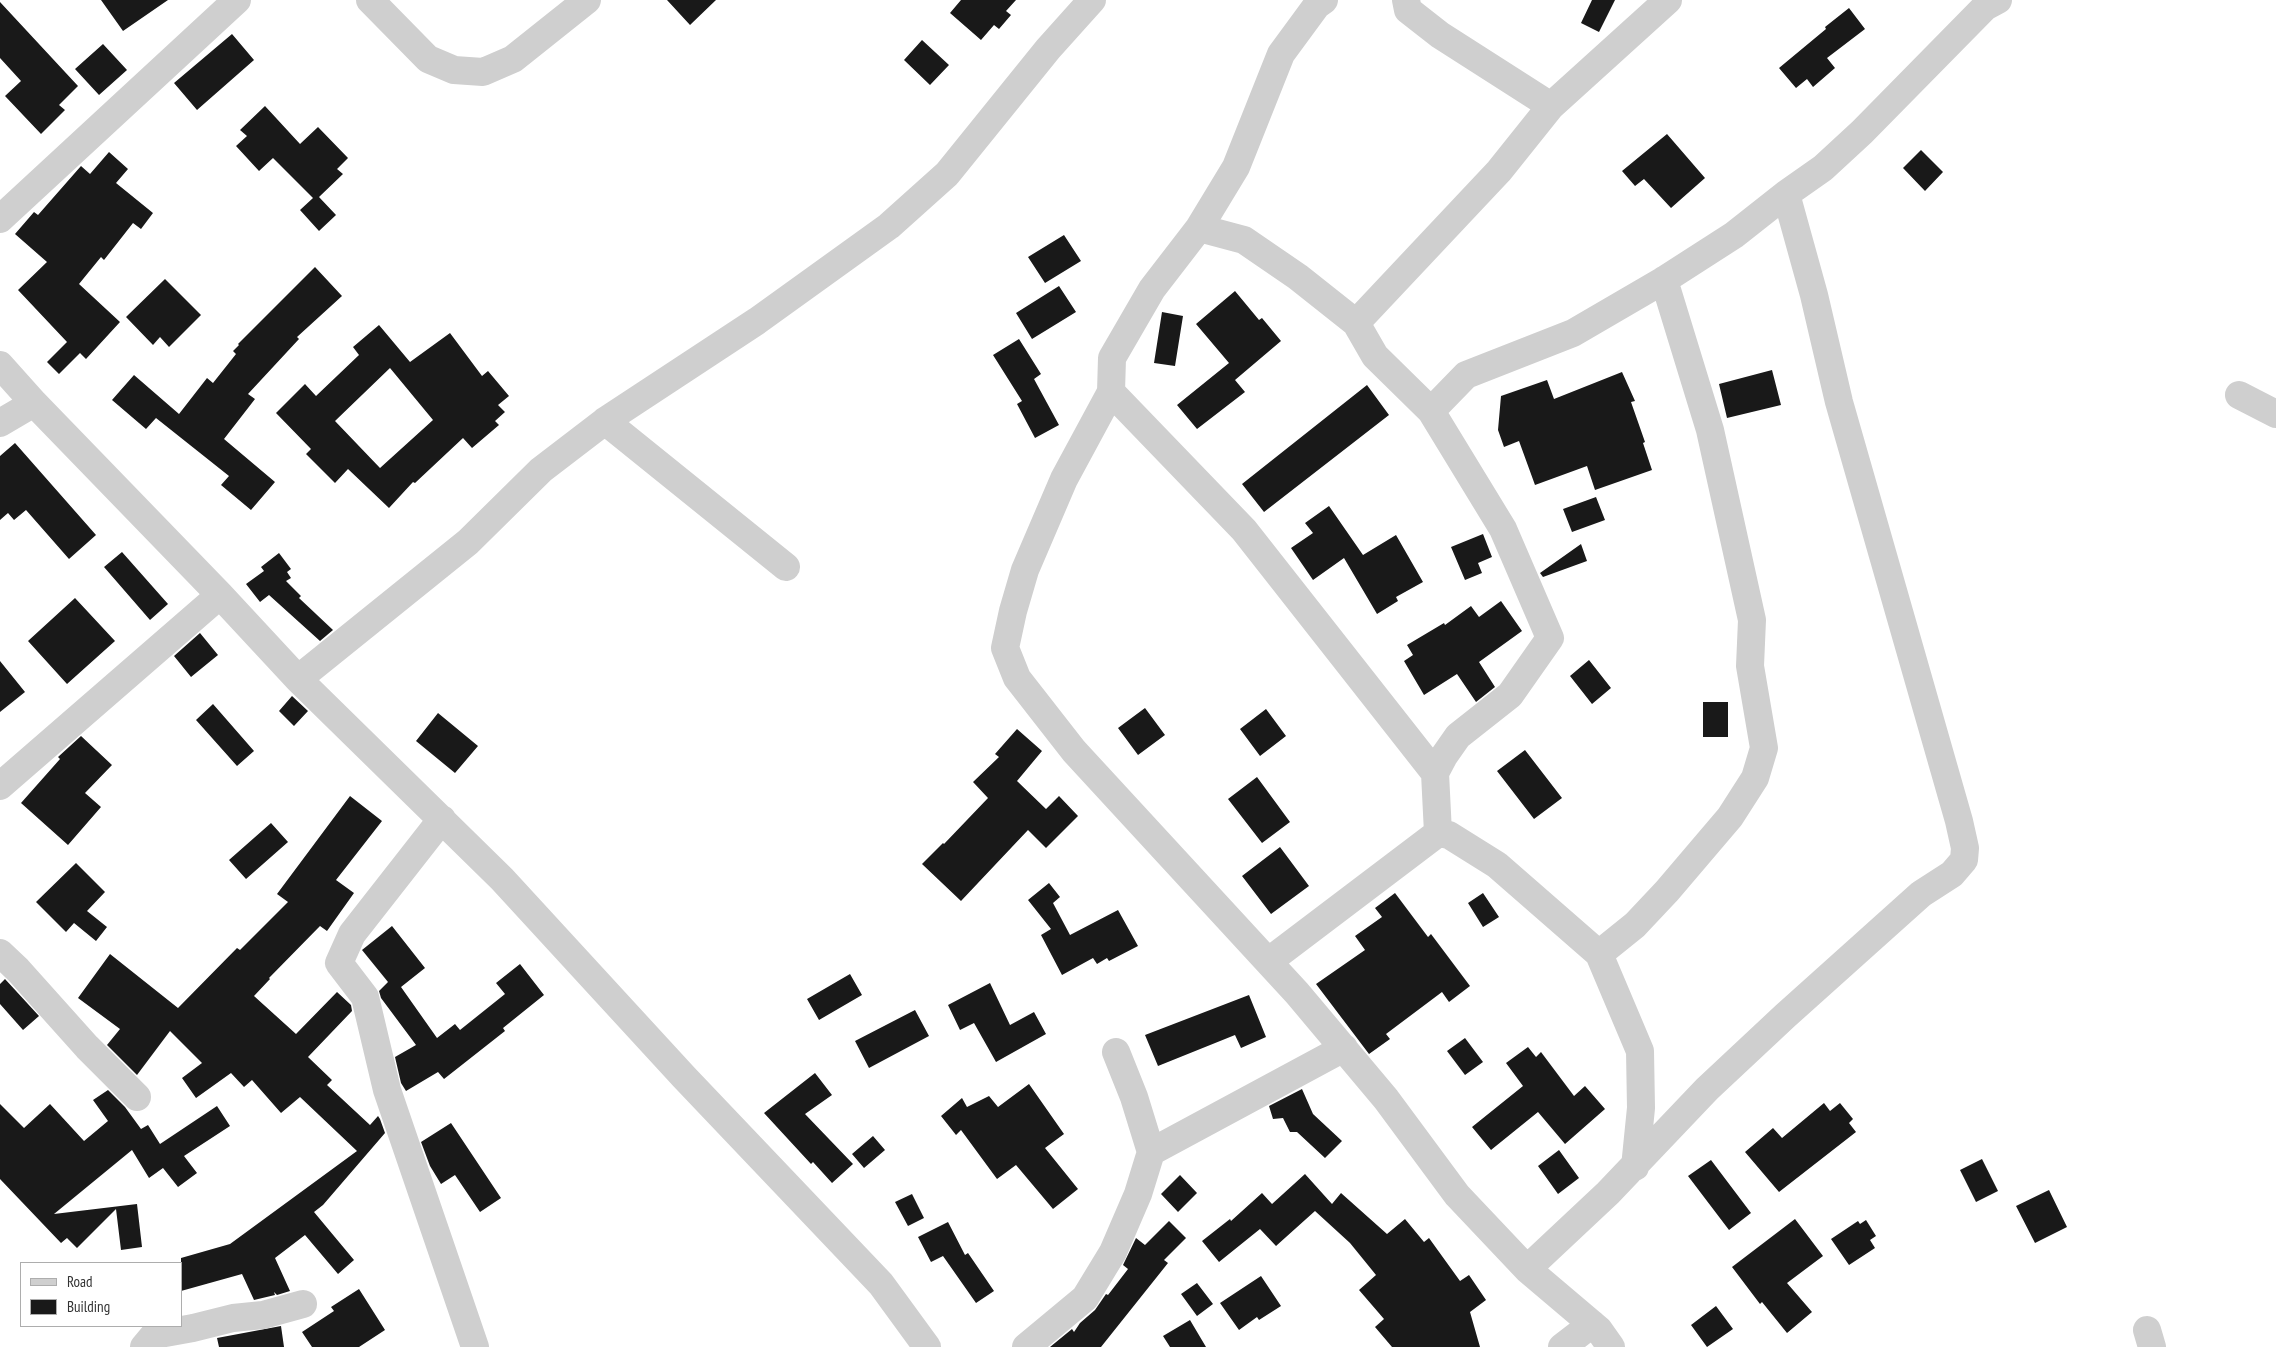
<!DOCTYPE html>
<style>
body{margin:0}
#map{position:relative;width:2276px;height:1347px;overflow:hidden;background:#fff;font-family:"PT Sans Narrow",sans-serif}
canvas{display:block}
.legend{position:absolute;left:20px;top:1262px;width:162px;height:65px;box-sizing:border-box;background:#fff;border:1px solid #adadad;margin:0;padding:6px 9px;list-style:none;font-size:15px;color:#323232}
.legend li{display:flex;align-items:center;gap:10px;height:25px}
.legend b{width:25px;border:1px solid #adadad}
</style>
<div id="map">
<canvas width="2276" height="1347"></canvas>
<ul class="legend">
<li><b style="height:6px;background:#cfcfcf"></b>Road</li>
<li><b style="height:14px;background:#191919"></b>Building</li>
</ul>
</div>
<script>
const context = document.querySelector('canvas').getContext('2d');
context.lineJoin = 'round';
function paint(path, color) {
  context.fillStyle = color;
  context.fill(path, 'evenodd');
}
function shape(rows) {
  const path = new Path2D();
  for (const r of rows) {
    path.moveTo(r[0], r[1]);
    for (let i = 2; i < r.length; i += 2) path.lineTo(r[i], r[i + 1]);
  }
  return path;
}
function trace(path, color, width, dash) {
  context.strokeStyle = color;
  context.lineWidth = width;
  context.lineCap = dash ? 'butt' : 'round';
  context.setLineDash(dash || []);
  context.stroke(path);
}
const building = shape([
 [101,0,168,0,123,31],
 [667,0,716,0,690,25],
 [961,0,1016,0,1006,11,1011,15,999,29,994,25,981,40,950,13],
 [1592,0,1615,0,1599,32,1581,23],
 [0,2,78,86,59,105,65,110,41,134,5,96,21,81,0,58],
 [1849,8,1865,29,1827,58,1835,68,1813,87,1807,79,1796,88,1779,68,1826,29,1825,27],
 [232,34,254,60,197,110,174,83],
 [922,40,949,65,930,85,904,60],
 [103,44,127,70,99,95,75,69],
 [265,106,300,144,318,127,348,158,337,169,343,174,319,197,336,215,319,231,300,210,313,198,273,158,259,171,236,146,247,136,240,130],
 [1667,134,1705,178,1671,208,1644,179,1635,186,1622,171],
 [1921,150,1943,172,1925,191,1903,168],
 [109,152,128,169,116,183,153,213,141,229,133,223,104,260,101,257,79,284,120,322,86,359,80,353,59,374,47,362,67,342,18,290,47,262,15,234,34,212,38,215,81,166,90,174],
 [1064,235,1081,261,1045,283,1028,257],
 [315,267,342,296,297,337,299,339,248,394,255,399,224,439,275,482,251,510,221,485,229,476,156,418,146,429,112,400,134,375,179,414,207,378,213,383,236,354,233,351,239,345,238,344],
 [165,279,201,315,169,347,160,337,153,345,126,317],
 [1059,286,1076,312,1032,339,1016,313],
 [1235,291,1259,320,1262,318,1281,341,1235,380,1245,392,1197,429,1177,405,1229,363,1196,324],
 [1162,312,1183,316,1175,366,1154,363],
 [379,325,410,362,450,333,482,376,488,371,509,396,498,405,505,412,495,421,499,425,472,448,463,438,415,483,413,482,389,508,348,469,335,483,306,454,311,449,276,413,305,384,316,396,359,355,353,347],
 [390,368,433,420,380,468,335,421],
 [1019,339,1041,374,1034,379,1059,425,1035,438,1017,404,1022,401,993,355],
 [1772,370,1781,405,1727,418,1719,384],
 [1622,372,1635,401,1631,402,1645,442,1643,443,1652,470,1595,490,1587,466,1535,485,1519,441,1504,447,1498,430,1501,396,1547,380,1554,399],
 [1367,385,1389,415,1264,512,1242,484],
 [15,443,96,535,69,559,26,510,14,520,8,513,0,520,0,456],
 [1596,497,1605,520,1572,532,1563,509],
 [1329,506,1363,555,1396,535,1423,582,1396,597,1398,601,1377,614,1344,558,1313,580,1291,548,1313,533,1305,523],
 [1483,534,1492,557,1478,563,1482,573,1465,580,1451,547],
 [1581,544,1587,561,1543,577,1540,573],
 [122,552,168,604,150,620,104,567],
 [279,553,291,569,287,572,291,578,286,581,301,596,299,598,333,630,320,641,269,595,260,602,246,584,264,571,261,567],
 [75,598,115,641,67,684,28,641],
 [1501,601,1522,631,1479,662,1495,687,1476,702,1457,674,1424,695,1404,661,1413,655,1407,645,1444,623,1445,625,1471,606,1479,617],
 [200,633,218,655,191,677,174,656],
 [1589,660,1611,688,1592,704,1570,676],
 [0,661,25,692,0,712],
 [292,696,308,711,294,726,279,711],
 [1703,702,1728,702,1728,737,1703,737],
 [213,704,254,751,237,766,196,720],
 [1145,708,1165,735,1138,755,1118,728],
 [1266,709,1286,736,1260,756,1240,729],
 [438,713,478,746,455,773,416,741],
 [1017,729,1042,751,1017,781,1046,809,1059,796,1078,816,1046,848,1028,830,961,901,922,864,943,843,944,844,988,798,973,782,999,757,995,754],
 [81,736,112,765,85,793,101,807,68,845,21,803,60,759,58,757],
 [1525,750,1562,798,1534,819,1497,771],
 [1257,777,1290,822,1262,843,1228,799],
 [350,796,382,821,336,880,354,893,327,931,320,926,269,978,270,979,254,996,296,1034,337,992,351,1005,352,1011,308,1057,332,1080,327,1085,370,1125,378,1116,380,1119,385,1133,323,1205,314,1212,354,1260,338,1274,305,1235,275,1258,290,1291,277,1295,274,1292,275,1295,254,1300,242,1274,181,1291,181,1258,230,1244,357,1151,300,1097,281,1113,252,1080,244,1087,231,1073,196,1098,182,1078,202,1063,170,1031,137,1075,107,1045,120,1029,78,998,110,954,178,1008,237,948,240,950,288,902,277,894],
 [271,823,288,842,246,879,229,860],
 [1280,847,1309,886,1271,914,1242,876],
 [76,863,105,892,87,911,107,927,96,941,74,923,66,932,36,902],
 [1049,883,1060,897,1053,903,1070,935,1118,910,1138,946,1109,961,1107,958,1097,964,1093,958,1062,975,1041,935,1051,929,1028,900],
 [1395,893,1428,937,1431,934,1470,986,1449,1002,1442,992,1386,1034,1390,1039,1369,1054,1316,984,1365,950,1355,936,1382,917,1375,908],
 [1483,893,1499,917,1483,927,1468,903],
 [392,926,425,968,401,987,437,1038,455,1024,460,1030,505,994,496,983,520,964,544,995,503,1028,505,1031,444,1079,438,1072,406,1091,401,1083,395,1057,416,1045,381,998,379,991,388,982,362,950],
 [850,974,862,995,819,1020,807,999],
 [5,979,39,1016,23,1030,0,1004,0,984],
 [990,983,1010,1025,1034,1012,1046,1034,996,1062,974,1023,960,1030,948,1005],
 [1249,995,1266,1037,1241,1048,1235,1035,1158,1066,1145,1035],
 [915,1010,929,1036,869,1068,855,1041],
 [1465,1038,1483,1062,1465,1075,1447,1051],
 [1528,1047,1536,1057,1541,1052,1574,1096,1585,1086,1605,1109,1565,1144,1538,1112,1491,1150,1472,1127,1523,1086,1506,1063],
 [815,1073,832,1095,805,1114,853,1164,832,1183,813,1162,811,1164,764,1113],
 [1029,1084,1064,1134,1045,1148,1078,1189,1053,1209,1016,1165,997,1179,961,1130,956,1135,941,1116,962,1098,967,1107,989,1096,998,1107],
 [1302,1089,1313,1114,1342,1141,1325,1158,1297,1132,1290,1132,1283,1118,1273,1119,1269,1106],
 [108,1090,125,1107,141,1129,148,1125,160,1144,217,1106,230,1126,184,1156,197,1173,178,1187,163,1168,149,1178,132,1150,54,1214,137,1204,142,1247,121,1250,116,1209,77,1248,67,1238,61,1243,0,1179,0,1104,24,1128,50,1104,84,1141,108,1121,93,1100],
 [1824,1103,1830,1111,1840,1103,1853,1119,1849,1123,1856,1132,1779,1192,1745,1152,1773,1128,1782,1138],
 [451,1123,501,1198,480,1212,455,1175,441,1184,430,1166,421,1142],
 [873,1136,885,1150,864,1168,852,1154],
 [1559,1150,1579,1178,1558,1194,1538,1166],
 [1982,1159,1998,1191,1976,1202,1960,1170],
 [1711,1160,1751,1213,1729,1230,1688,1176],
 [1305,1174,1332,1204,1341,1193,1387,1234,1405,1219,1424,1242,1429,1238,1460,1281,1469,1275,1486,1300,1470,1312,1480,1347,1392,1347,1375,1327,1384,1319,1359,1290,1376,1275,1350,1243,1315,1211,1276,1246,1260,1229,1219,1262,1202,1241,1230,1219,1231,1221,1262,1193,1272,1204],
 [1180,1175,1197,1193,1178,1212,1161,1194],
 [2049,1190,2067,1227,2035,1243,2016,1206],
 [912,1194,924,1218,908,1226,895,1202],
 [1795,1219,1823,1256,1787,1283,1812,1312,1787,1333,1762,1302,1760,1304,1732,1267],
 [1866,1220,1876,1236,1870,1240,1875,1248,1849,1265,1831,1239,1858,1221,1860,1224],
 [1169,1221,1186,1238,1164,1260,1168,1263,1101,1347,1050,1347,1072,1329,1074,1332,1080,1323,1095,1310,1106,1294,1108,1295,1128,1269,1123,1265,1136,1238,1145,1245],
 [948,1222,965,1255,968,1253,994,1291,976,1303,943,1256,931,1262,918,1237],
 [1261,1276,1281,1306,1259,1320,1257,1317,1239,1330,1220,1303],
 [1197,1283,1213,1304,1197,1316,1181,1294],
 [359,1289,385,1330,359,1347,312,1347,302,1332,334,1311,331,1307],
 [1716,1306,1733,1329,1707,1347,1691,1325],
 [1190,1320,1206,1347,1170,1347,1163,1336],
 [281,1326,284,1347,219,1347,217,1338]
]);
const minor = shape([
 [370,0,428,59,454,70,483,72,513,59,587,0],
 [1406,0,1408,10,1440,35,1551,106],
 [0,219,237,0],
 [1199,228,1236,167,1281,54,1317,5,1324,0],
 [1356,323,1499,171,1551,106,1668,0],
 [0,365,34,403,220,595,298,679,502,879,684,1077,881,1284,927,1347],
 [1111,392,1244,530,1435,773],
 [2239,395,2276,414],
 [1431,411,1466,375,1573,333,1664,280,1734,235,1786,194,1823,168,1862,132,1985,7,1998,0],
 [605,421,786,567],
 [0,423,34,403],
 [298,679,468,542,541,470,605,421,757,321,889,226,947,174,1048,49,1092,0],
 [0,786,220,595],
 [442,819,352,934,339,963,365,997,387,1090,475,1347],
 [1438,833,1435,773,1444,756,1458,736,1510,695,1550,638,1503,529,1431,411,1375,356,1356,323,1298,277,1244,240,1199,228,1152,289,1112,358,1111,392,1064,479,1025,570,1013,611,1005,648,1017,678,1074,751,1297,993,1386,1099,1457,1195,1527,1269,1599,1330,1611,1347],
 [0,953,18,970,87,1047,137,1097],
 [1599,954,1635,925,1667,891,1730,817,1755,778,1764,748,1750,666,1752,620,1710,430,1664,280],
 [1269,961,1438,833,1449,835,1497,865,1599,954,1640,1051,1641,1108,1635,1167],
 [1151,1152,1344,1048],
 [1527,1269,1608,1193,1707,1089,1785,1016,1921,894,1952,874,1964,860,1965,848,1959,821,1839,402,1814,295,1786,194],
 [2147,1330,2152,1347],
 [144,1347,154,1335,193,1328,233,1318,263,1315,303,1304],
 [1026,1347,1085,1298,1113,1252,1138,1194,1151,1152,1134,1097,1116,1052],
 [1562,1347,1592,1324]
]);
paint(building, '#191919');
trace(minor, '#cfcfcf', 28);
</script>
